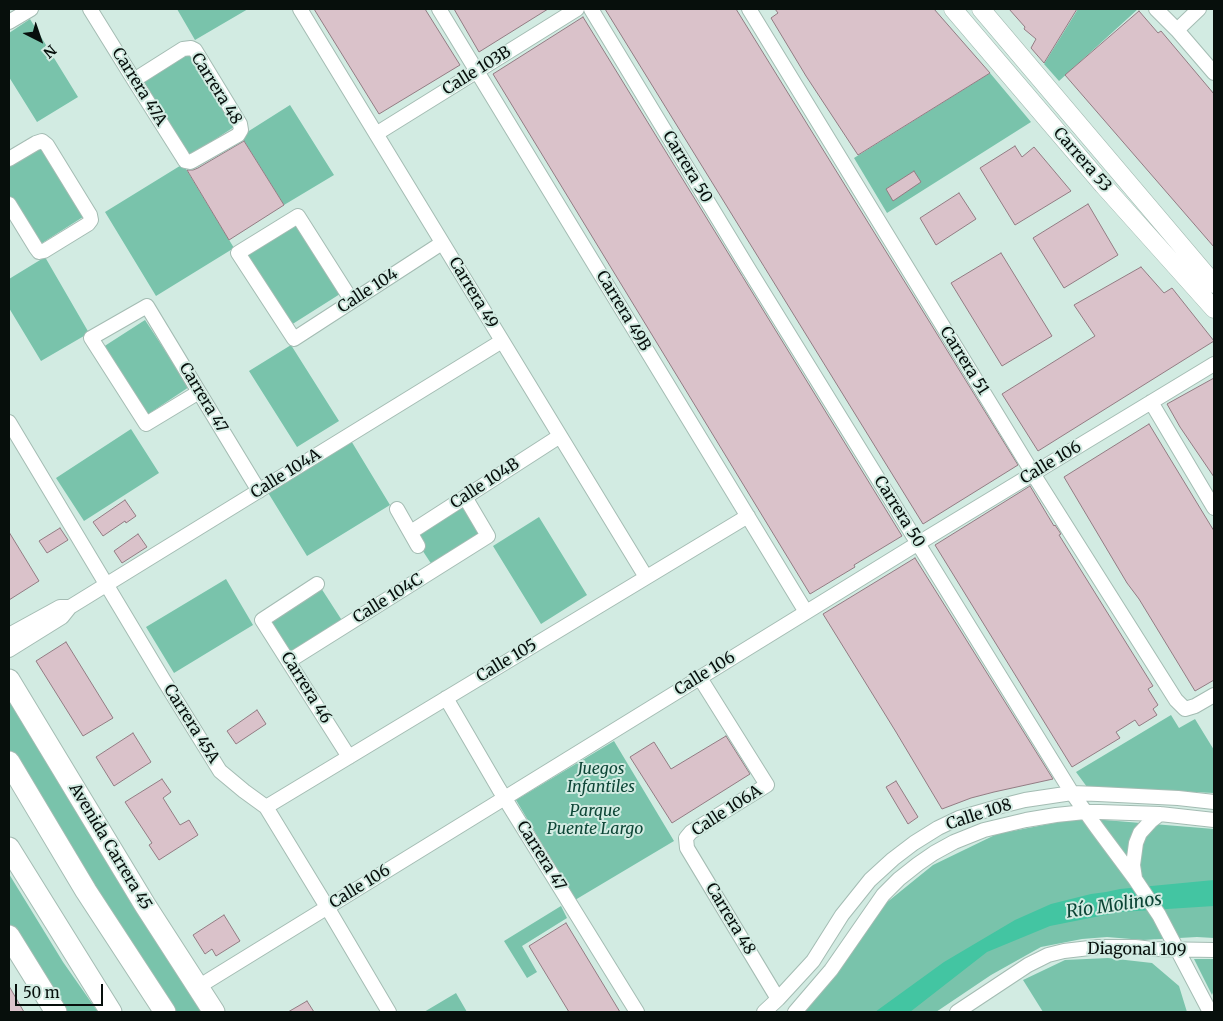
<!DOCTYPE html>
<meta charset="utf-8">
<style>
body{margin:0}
#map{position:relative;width:1223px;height:1021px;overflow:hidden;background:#d2ebe2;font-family:Merriweather,serif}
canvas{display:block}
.frame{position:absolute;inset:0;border:10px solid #070f0c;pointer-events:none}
.north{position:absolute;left:15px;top:15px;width:50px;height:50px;-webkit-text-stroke:4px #d2ebe2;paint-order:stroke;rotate:139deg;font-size:14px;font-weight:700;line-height:20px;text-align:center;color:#070f0c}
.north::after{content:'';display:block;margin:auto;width:18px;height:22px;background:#070f0c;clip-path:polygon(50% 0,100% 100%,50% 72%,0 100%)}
.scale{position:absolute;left:15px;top:984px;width:88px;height:22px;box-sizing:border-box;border:2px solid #070f0c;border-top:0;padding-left:6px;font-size:15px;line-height:18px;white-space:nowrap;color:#070f0c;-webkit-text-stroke:4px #d2ebe2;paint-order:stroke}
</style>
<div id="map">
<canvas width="1223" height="1021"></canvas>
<div class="frame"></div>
<div class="north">N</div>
<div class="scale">50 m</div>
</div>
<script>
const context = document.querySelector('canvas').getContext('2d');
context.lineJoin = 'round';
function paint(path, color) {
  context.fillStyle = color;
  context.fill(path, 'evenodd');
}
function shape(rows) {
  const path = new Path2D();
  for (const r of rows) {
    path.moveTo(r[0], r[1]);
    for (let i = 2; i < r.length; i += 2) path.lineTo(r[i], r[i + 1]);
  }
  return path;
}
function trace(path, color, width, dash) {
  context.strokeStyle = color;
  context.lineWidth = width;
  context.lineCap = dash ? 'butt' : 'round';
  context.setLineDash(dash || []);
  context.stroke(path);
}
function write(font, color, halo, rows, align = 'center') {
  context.font = font + ' Merriweather,serif';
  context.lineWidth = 4;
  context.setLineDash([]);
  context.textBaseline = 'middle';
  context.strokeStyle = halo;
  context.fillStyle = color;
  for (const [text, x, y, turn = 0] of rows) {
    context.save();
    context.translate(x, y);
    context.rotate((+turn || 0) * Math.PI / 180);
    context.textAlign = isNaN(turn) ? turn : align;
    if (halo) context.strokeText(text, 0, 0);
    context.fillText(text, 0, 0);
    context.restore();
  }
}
const green = shape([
 [177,9,248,9,195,40],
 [1078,9,1138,9,1059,81,1044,64],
 [30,19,78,97,37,122,9,77,9,33],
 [187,51,234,127,188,157,140,81],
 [990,73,1031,122,887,213,854,158],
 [290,105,334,175,284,205,241,136],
 [43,146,86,215,39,245,9,195,9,167],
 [183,164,234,248,156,296,105,212],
 [296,224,340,294,291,325,247,255],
 [45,257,89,333,41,361,9,308,9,279],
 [145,320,189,387,144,417,100,349],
 [291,345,339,421,297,447,249,371],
 [131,429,159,473,84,521,56,478],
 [350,439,390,505,307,556,267,491],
 [462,501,482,533,432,565,411,533],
 [539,517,587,595,541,624,493,546],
 [226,579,253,625,174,673,146,627],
 [321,588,343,622,293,655,271,621],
 [9,689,208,1012,177,1012,91,883,9,749],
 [1171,715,1179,728,1195,719,1214,750,1214,793,1087,787,1076,772],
 [614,741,674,841,575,900,516,800],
 [1080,818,1214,829,1214,938,1197,937,1143,940,1107,937,1082,939,1041,947,991,975,936,1012,800,1012,875,912,933,865,997,834],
 [9,874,63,962,98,1012,63,1012,9,925],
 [561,906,567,918,522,946,537,972,527,978,504,941],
 [1108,958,1152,963,1179,986,1187,1012,1043,1012,1023,980,1065,960],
 [1194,959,1214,959,1214,990,1212,995],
 [456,993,467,1012,424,1012]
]);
const water = shape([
 [1214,880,1214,906,1120,912,1050,926,987,952,910,1012,875,1012,944,962,1015,920,1051,904,1091,894,1106,892,1120,889]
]);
const building = shape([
 [314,9,425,9,460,65,379,114,314,9],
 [454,9,548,9,479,52,454,9],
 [605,9,736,9,1018,465,923,524,605,9],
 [775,9,934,9,990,73,858,155,806,76,771,18,778,13,775,9],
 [1009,9,1077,9,1044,63,1031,48,1036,39,1024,29,1025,27,1009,9],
 [1139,11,1158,33,1161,31,1214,94,1214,247,1065,75,1139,11],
 [583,17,902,536,854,565,855,567,810,594,493,74,583,17],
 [244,141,284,205,229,240,187,170,193,170,198,168,244,141],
 [1015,146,1022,157,1034,147,1071,191,1015,225,980,168,1015,146],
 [914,171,921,182,893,201,886,189,914,171],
 [959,193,976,219,936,245,920,218,959,193],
 [1088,204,1118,255,1064,288,1033,238,1088,204],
 [1001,253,1052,336,1002,366,951,283,1001,253],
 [1141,267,1164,293,1172,288,1214,341,1038,451,1002,394,1095,336,1074,305,1141,267],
 [1214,378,1214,477,1180,427,1167,404,1214,378],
 [1149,424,1214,531,1214,680,1195,691,1139,599,1127,583,1064,477,1149,424],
 [1030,486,1054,526,1055,525,1061,534,1059,535,1153,686,1148,689,1158,705,1153,709,1157,715,1139,726,1135,720,1116,732,1120,738,1072,767,935,545,1030,486],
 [125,500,136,516,126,523,125,521,103,536,93,522,125,500],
 [60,528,68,540,47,553,39,541,60,528],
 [9,532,39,581,9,600,9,532],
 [138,534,147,547,122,563,114,551,138,534],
 [915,558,962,633,1053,779,994,792,971,798,942,809,896,732,823,614,915,558],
 [66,642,113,718,83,736,36,661,66,642],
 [257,710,266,724,236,744,227,731,257,710],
 [133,733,151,762,114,786,96,757,133,733],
 [726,736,750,774,672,823,630,757,654,742,671,769,726,736],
 [162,779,171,792,163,798,180,825,189,820,198,835,159,860,149,845,152,843,125,802,162,779],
 [896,781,918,817,908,824,886,787,896,781],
 [224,915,240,941,216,956,212,949,205,954,193,935,224,915],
 [566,923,620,1012,569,1012,529,946,566,923],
 [9,986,24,1012,9,1012,9,986],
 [307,1001,314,1012,288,1012,307,1001]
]);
const minor = shape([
 [90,9,134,80,182,156,185,161,190,162,194,160,238,135,241,130,240,124,195,50,191,48,183,49,134,80],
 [300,9,646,577],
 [439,9,806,612],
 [591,9,748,268,1072,793,1097,828,1135,879,1159,915,1210,1012],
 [749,9,1037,480,1176,700,1185,709,1195,706,1214,695],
 [1156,9,1177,30,1214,73],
 [9,22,31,9],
 [1177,30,1199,9],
 [376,134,577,9],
 [9,159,36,143,42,141,47,145,90,215,91,220,88,224,44,251,39,252,36,248,9,204],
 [352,301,298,216,238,253,294,339,442,243],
 [199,392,146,424,91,338,147,306,199,392,259,491],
 [1151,402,1214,508],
 [9,422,163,679,220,771,244,791,266,807,327,907,389,1012],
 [397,509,418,546],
 [411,532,560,436],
 [317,584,262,620,349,757],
 [9,635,60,607,70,607],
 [9,650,62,617,70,607,502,341],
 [289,661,488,536,465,497],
 [700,678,767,785,691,832,686,838,687,848,778,999],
 [446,698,499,789,637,1012],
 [266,807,748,516],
 [1135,878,1133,865,1136,843,1140,833,1151,821,1160,814],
 [198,987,912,547,1214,364],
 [764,1012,778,999,813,961,842,915,870,880,893,859,914,843,938,828,959,818,1001,806,1025,800,1072,793,1098,794,1178,798,1214,802],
 [795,1012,831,970,883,895,899,879,918,864,934,853,954,842,984,830,1026,820,1056,815,1085,812,1100,812,1160,814,1214,820],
 [957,1012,1028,965,1048,955,1064,951,1098,947,1135,947,1153,949,1214,950]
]);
const major = shape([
 [953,9,1103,185,1214,309],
 [981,9,1214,284]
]);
const highway = shape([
 [9,680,145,905,214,1012],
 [9,762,86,891,165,1012],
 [9,848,111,1012],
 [9,936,56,1012]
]);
const streetNames = [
 ["Calle 103B",477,71,-32],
 ["Carrera 47A",139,87,58],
 ["Carrera 48",216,89,58],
 ["Carrera 53",1082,160,49],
 ["Carrera 50",687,167,59],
 ["Calle 104",368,291,-33],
 ["Carrera 49",473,293,59],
 ["Carrera 49B",623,311,59],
 ["Carrera 51",964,361,58],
 ["Carrera 47",203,398,59],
 ["Calle 106",1051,463,-31],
 ["Calle 104A",286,474,-32],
 ["Calle 104B",485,484,-33],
 ["Carrera 50",899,512,58],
 ["Calle 104C",388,599,-32],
 ["Calle 105",507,661,-31],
 ["Calle 106",705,674,-32],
 ["Carrera 46",306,688,58],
 ["Carrera 45A",191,724,58],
 ["Calle 106A",727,811,-33],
 ["Calle 108",979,815,-18],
 ["Avenida Carrera 45",110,847,59],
 ["Carrera 47",541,856,58],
 ["Calle 106",360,887,-32],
 ["Carrera 48",730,919,59],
 ["Diagonal 109",1137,950,1]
];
const parkNames = [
 ["Juegos",601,769],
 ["Infantiles",601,787],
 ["Parque",595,811],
 ["Puente Largo",595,829]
];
const waterNames = [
 ["Río Molinos",1114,906,-8]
];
paint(green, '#79c3ab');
paint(water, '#43c5a2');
paint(building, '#dac2ca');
trace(building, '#927c83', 1);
trace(minor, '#a4bcb3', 16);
trace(major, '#a4bcb3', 19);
trace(highway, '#a4bcb3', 23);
trace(minor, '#fff', 14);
trace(major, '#fff', 18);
trace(highway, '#fff', 21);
write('16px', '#070f0c', '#d2ebe2', streetNames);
write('italic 16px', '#0e4637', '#d2ebe2', parkNames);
write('italic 18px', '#0b4435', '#d2ebe2', waterNames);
</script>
